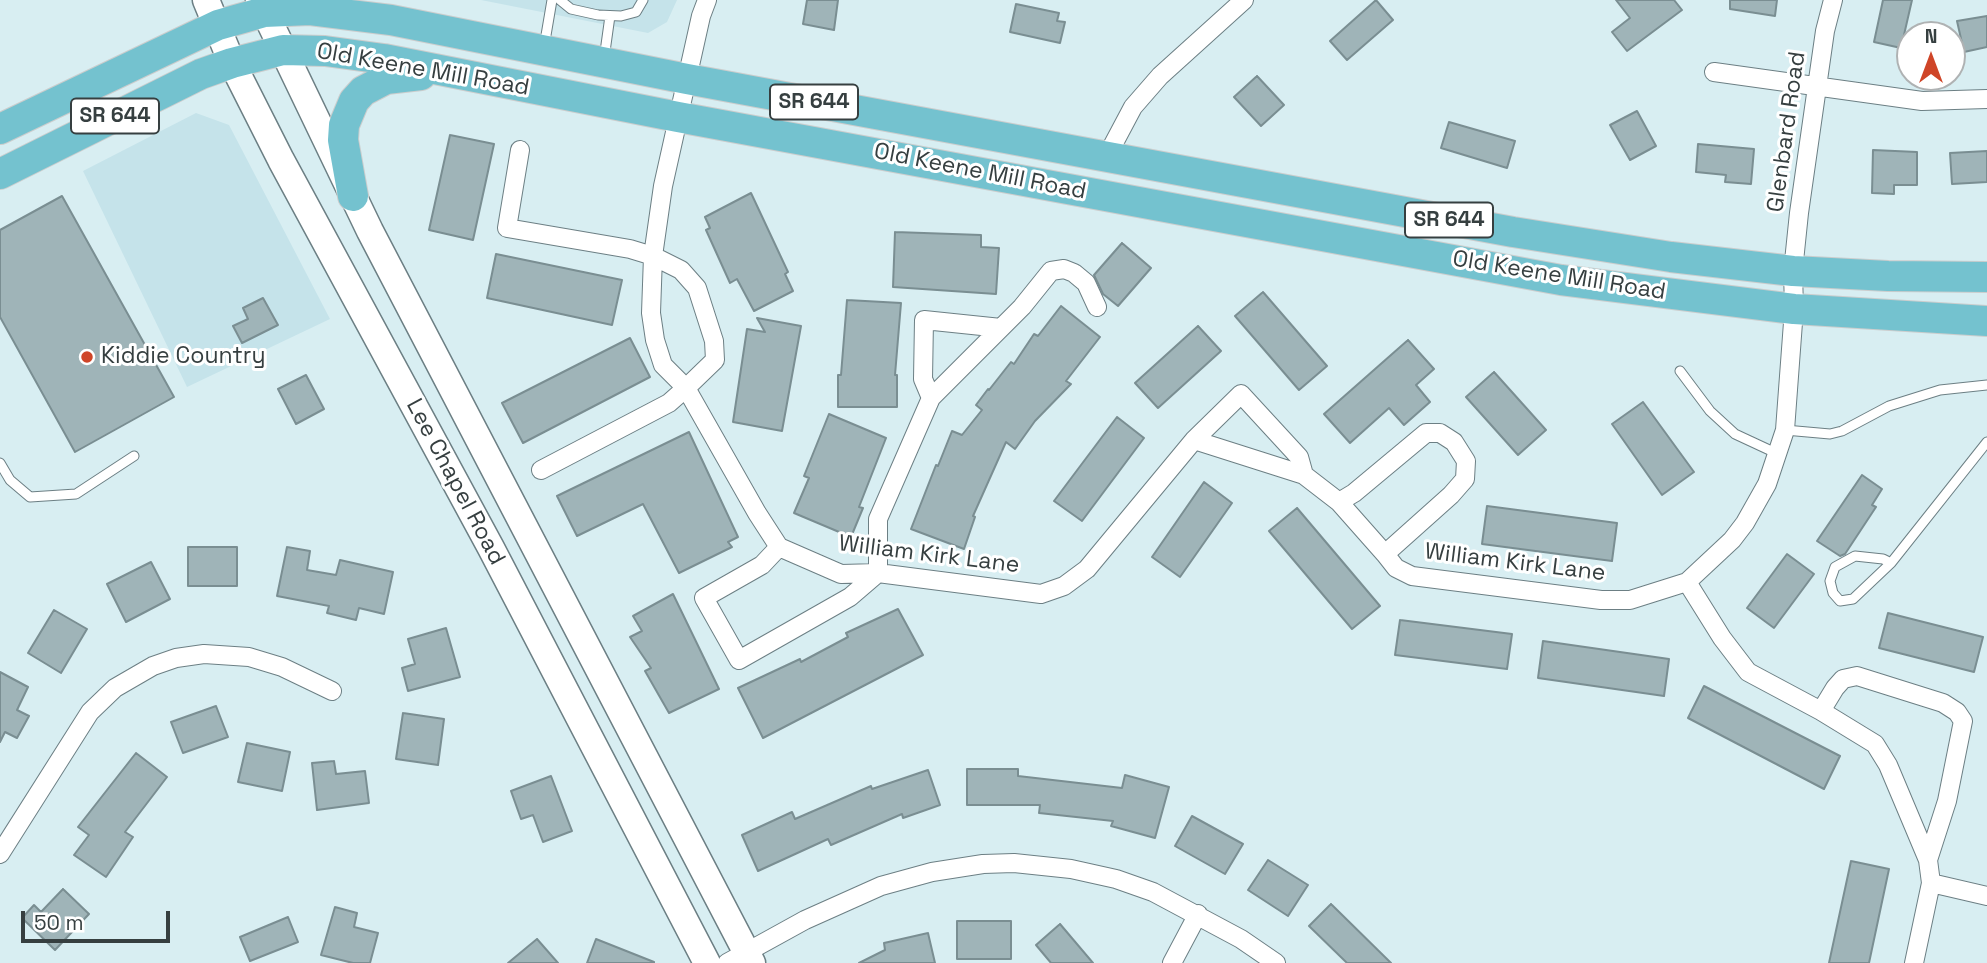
<!DOCTYPE html>
<style>
body{margin:0}
#map{position:relative;width:1987px;height:963px;overflow:hidden;background:#d8eef2;font-family:"Space Grotesk",sans-serif}
canvas{display:block}
.north{position:absolute;left:1896px;top:21px;width:70px;height:70px;box-sizing:border-box;background:#fff;border:2px solid #afb2b3;border-radius:50%;rotate:0deg;font-size:19px;font-weight:700;line-height:28px;text-align:center;color:#363f40}
.north::after{content:'';display:block;margin:auto;width:24px;height:32px;background:#cf4528;clip-path:polygon(50% 0,100% 100%,50% 72%,0 100%)}
.scale{position:absolute;left:21px;top:911px;width:149px;height:32px;box-sizing:border-box;border:4px solid #363f40;border-top:0;padding-left:9px;font-size:21px;line-height:24px;white-space:nowrap;color:#363f40;-webkit-text-stroke:5px #fff;paint-order:stroke}
</style>
<div id="map">
<canvas width="1987" height="963"></canvas>
<div class="north">N</div>
<div class="scale">50 m</div>
</div>
<script>
const context = document.querySelector('canvas').getContext('2d');
context.lineJoin = 'round';
function paint(path, color) {
  context.fillStyle = color;
  context.fill(path, 'evenodd');
}
function shape(rows) {
  const path = new Path2D();
  for (const r of rows) {
    path.moveTo(r[0], r[1]);
    for (let i = 2; i < r.length; i += 2) path.lineTo(r[i], r[i + 1]);
  }
  return path;
}
function trace(path, color, width, dash) {
  context.strokeStyle = color;
  context.lineWidth = width;
  context.lineCap = dash ? 'butt' : 'round';
  context.setLineDash(dash || []);
  context.stroke(path);
}
function write(font, color, halo, rows, align = 'center') {
  context.font = font + ' "Space Grotesk",sans-serif';
  context.lineWidth = 6;
  context.setLineDash([]);
  context.textBaseline = 'middle';
  context.strokeStyle = halo;
  context.fillStyle = color;
  for (const [text, x, y, turn = 0] of rows) {
    context.save();
    context.translate(x, y);
    context.rotate((+turn || 0) * Math.PI / 180);
    context.textAlign = isNaN(turn) ? turn : align;
    if (halo) context.strokeText(text, 0, 0);
    context.fillText(text, 0, 0);
    context.restore();
  }
}
const built = shape([
 [481,0,677,0,667,22,648,33],
 [196,113,229,125,330,319,187,387,83,171]
]);
const building = shape([
 [807,0,838,0,834,30,803,24,807,0],
 [1376,0,1393,20,1347,60,1330,41,1376,0],
 [1616,0,1674,0,1682,10,1627,51,1612,32,1630,18,1616,0],
 [1730,0,1777,0,1775,16,1730,9,1730,0],
 [1883,0,1912,0,1901,48,1874,42,1883,0],
 [1016,4,1059,13,1057,21,1065,22,1060,43,1010,32,1016,4],
 [1987,16,1987,47,1964,52,1957,21,1987,16],
 [1257,76,1284,105,1261,126,1234,97,1257,76],
 [1637,111,1656,146,1630,160,1610,125,1637,111],
 [1449,122,1515,141,1507,168,1441,148,1449,122],
 [450,135,494,144,473,240,429,230,450,135],
 [1698,144,1754,149,1751,184,1725,182,1726,175,1696,172,1698,144],
 [1873,150,1917,152,1917,185,1894,185,1894,194,1872,193,1873,150],
 [1987,151,1987,182,1952,184,1950,153,1987,151],
 [751,193,788,272,785,274,793,291,754,311,737,279,730,283,706,230,710,228,705,217,751,193],
 [62,196,174,397,75,452,0,317,0,230,62,196],
 [895,232,981,235,981,247,999,248,996,294,893,287,895,232],
 [1122,243,1151,268,1118,306,1103,294,1094,275,1122,243],
 [496,254,622,280,612,325,487,298,496,254],
 [1263,292,1327,366,1299,390,1235,316,1263,292],
 [263,298,278,325,242,343,233,326,248,319,243,308,263,298],
 [847,300,901,303,895,375,897,375,897,407,838,407,838,375,841,375,847,300],
 [1061,306,1100,337,1066,381,1071,384,1035,421,1015,449,1006,442,973,516,975,517,964,549,911,529,936,465,938,466,952,431,962,435,982,410,976,405,988,389,989,390,1011,362,1014,364,1034,334,1038,336,1061,306],
 [757,318,801,326,782,431,733,422,747,329,765,332,757,318],
 [1198,326,1221,351,1158,408,1135,383,1198,326],
 [630,338,650,377,523,443,502,403,630,338],
 [1408,340,1434,369,1416,385,1430,402,1404,425,1389,408,1350,443,1324,414,1408,340],
 [1494,372,1546,430,1518,455,1466,397,1494,372],
 [306,375,324,409,296,424,278,389,306,375],
 [1643,402,1694,472,1662,495,1612,424,1643,402],
 [829,414,886,438,859,507,863,508,851,537,794,513,809,478,804,476,829,414],
 [1117,417,1144,438,1082,521,1054,501,1117,417],
 [689,432,738,537,728,542,732,547,679,573,643,504,577,536,557,496,689,432],
 [1862,475,1882,489,1872,505,1876,507,1845,554,1840,556,1817,541,1862,475],
 [1204,482,1232,503,1180,577,1152,557,1204,482],
 [1487,506,1617,523,1612,561,1482,544,1487,506],
 [1297,508,1380,606,1352,629,1269,531,1297,508],
 [188,547,237,547,237,586,188,586,188,547],
 [287,547,310,551,307,570,336,575,340,560,393,572,384,614,359,608,356,620,327,613,329,606,277,596,287,547],
 [1787,554,1814,574,1774,628,1747,608,1787,554],
 [151,562,170,599,126,622,107,584,151,562],
 [673,594,719,689,669,713,645,671,651,668,630,637,642,631,633,616,673,594],
 [898,609,923,655,763,738,738,688,800,659,801,662,848,637,846,633,898,609],
 [54,610,87,629,61,673,28,653,54,610],
 [1888,613,1983,637,1974,672,1879,648,1888,613],
 [1400,620,1512,634,1507,669,1395,655,1400,620],
 [446,628,460,677,408,691,402,668,415,664,408,639,446,628],
 [1543,641,1669,659,1664,696,1538,678,1543,641],
 [0,672,28,687,17,710,29,716,17,738,5,732,0,742,0,672],
 [1704,686,1840,756,1824,789,1688,718,1704,686],
 [216,706,228,737,183,753,171,722,216,706],
 [403,713,444,719,438,765,396,759,403,713],
 [247,743,290,752,282,791,238,782,247,743],
 [136,753,167,777,125,832,133,837,106,877,74,855,89,835,78,827,136,753],
 [334,761,336,774,365,771,369,803,317,810,312,763,334,761],
 [967,769,1018,769,1018,776,1122,788,1125,775,1169,787,1155,838,1111,826,1113,821,1039,813,1040,805,967,805,967,769],
 [928,770,940,805,903,818,902,814,831,845,828,839,758,871,742,835,792,812,795,819,871,786,872,789,928,770],
 [551,776,572,831,543,842,533,815,521,819,511,791,551,776],
 [1192,816,1243,844,1225,874,1175,846,1192,816],
 [1268,860,1308,885,1288,916,1248,890,1268,860],
 [1851,861,1889,869,1869,963,1829,963,1851,861],
 [63,889,89,914,55,950,22,918,34,905,41,912,63,889],
 [1331,904,1391,963,1347,963,1309,926,1331,904],
 [335,907,357,913,354,927,378,933,370,963,353,963,321,955,335,907],
 [288,917,298,942,250,961,240,937,288,917],
 [957,921,1011,921,1011,959,957,959,957,921],
 [1060,924,1093,963,1051,963,1036,945,1060,924],
 [928,933,935,963,859,963,885,950,884,943,928,933],
 [537,939,558,963,508,963,537,939],
 [596,939,654,962,654,963,587,963,596,939]
]);
const service = shape([
 [560,0,571,9,598,15,621,16,636,12,643,0],
 [544,47,552,0],
 [604,59,610,16],
 [1680,371,1710,411,1735,434,1778,454],
 [1785,430,1830,434,1842,431,1889,406,1940,390,1987,385],
 [0,463,10,480,30,497,76,494,134,456],
 [1891,563,1883,559,1855,556,1835,567,1830,581,1833,593,1840,601,1853,599,1891,563,1987,442]
]);
const minor = shape([
 [707,0,701,16,663,186,653,256,681,270,697,288,714,341,715,360,686,388,757,513,779,547,841,574,878,573,1041,594,1064,586,1087,569,1194,440,1241,394,1299,457,1304,475,1339,502,1385,554,1451,495,1465,479,1466,461,1454,442,1440,433,1426,433,1354,493,1339,502],
 [1714,72,1922,101,1987,99],
 [520,150,507,228,630,249,653,256,651,313,655,340,663,365,686,388,669,403,541,470],
 [1107,156,1133,107,1160,76,1244,0],
 [931,398,1022,307,1051,271,1064,269,1074,273,1086,283,1097,307],
 [1194,440,1304,475],
 [779,547,762,565,704,598,739,660,850,597,878,573,878,519,931,398,923,379,924,320,1001,328],
 [1385,554,1396,568,1412,576,1601,600,1630,600,1687,582,1732,540,1745,523,1767,484,1785,430,1794,309,1793,271,1799,213,1825,31,1833,0],
 [1687,582,1722,638,1748,672,1821,711,1875,744,1888,765,1928,860,1931,883,1914,963],
 [1821,711,1835,688,1843,679,1857,676,1943,703,1957,712,1963,721,1947,801,1928,860],
 [0,854,90,712,115,688,153,666,176,658,204,654,249,657,282,667,332,691],
 [1931,883,1987,896],
 [727,963,805,920,881,886,932,872,983,864,1014,863,1071,869,1116,879,1153,892,1241,939,1276,963],
 [1172,963,1198,914]
]);
const secondary = shape([
 [206,0,232,63,281,160,491,548,707,963],
 [259,0,370,231,752,963]
]);
const primary = shape([
 [0,129,218,25,264,12,310,10,391,20,687,79,1513,232,1671,257,1793,271,1888,276,1987,277],
 [0,174,201,74,232,63,283,50,325,51,384,59,678,117,1561,280,1794,309,1987,321],
 [353,196,343,140,344,125,354,101,363,91,386,79,421,75]
]);
const markers = [
 [87,357,7,"#cf4528"]
];
const shields = [
 [814,102,88],
 [115,116,88],
 [1449,220,88]
];
const shieldNames = [
 ["SR 644",814,102],
 ["SR 644",115,116],
 ["SR 644",1449,220]
];
const streetNames = [
 ["Old Keene Mill Road",423,70,10],
 ["Glenbard Road",1787,132,-82],
 ["Old Keene Mill Road",980,172,11],
 ["Old Keene Mill Road",1559,276,9],
 ["Lee Chapel Road",455,482,62],
 ["William Kirk Lane",929,555,7],
 ["William Kirk Lane",1515,563,7]
];
const poiNames = [
 ["Kiddie Country",101,357]
];
paint(built, '#c5e3ea');
paint(building, '#9fb4b8');
trace(building, '#7a8e92', 2);
trace(service, '#6c7f84', 11);
trace(minor, '#6c7f84', 20);
trace(secondary, '#6c7f84', 29);
trace(primary, '#cbcdcd', 32);
trace(service, '#fff', 9);
trace(minor, '#fff', 18);
trace(secondary, '#fff', 26);
trace(primary, '#74c2cf', 30);
for (const [x, y, r, color] of markers) {
  const dot = new Path2D();
  dot.arc(x, y, r, 0, 2 * Math.PI);
  context.fillStyle = color;
  context.fill(dot);
  trace(dot, '#fff', 2.5);
}
for (const [x, y, w] of shields) {
  const box = new Path2D();
  box.roundRect(x - w / 2, y - 17.5, w, 35, 5);
  context.fillStyle = '#fff';
  context.fill(box);
  trace(box, '#363f40', 2);
}
write('bold 21px', '#363f40', null, shieldNames);
write('23px', '#363f40', '#fff', streetNames);
write('23px', '#363f40', '#fff', poiNames, 'left');
</script>
